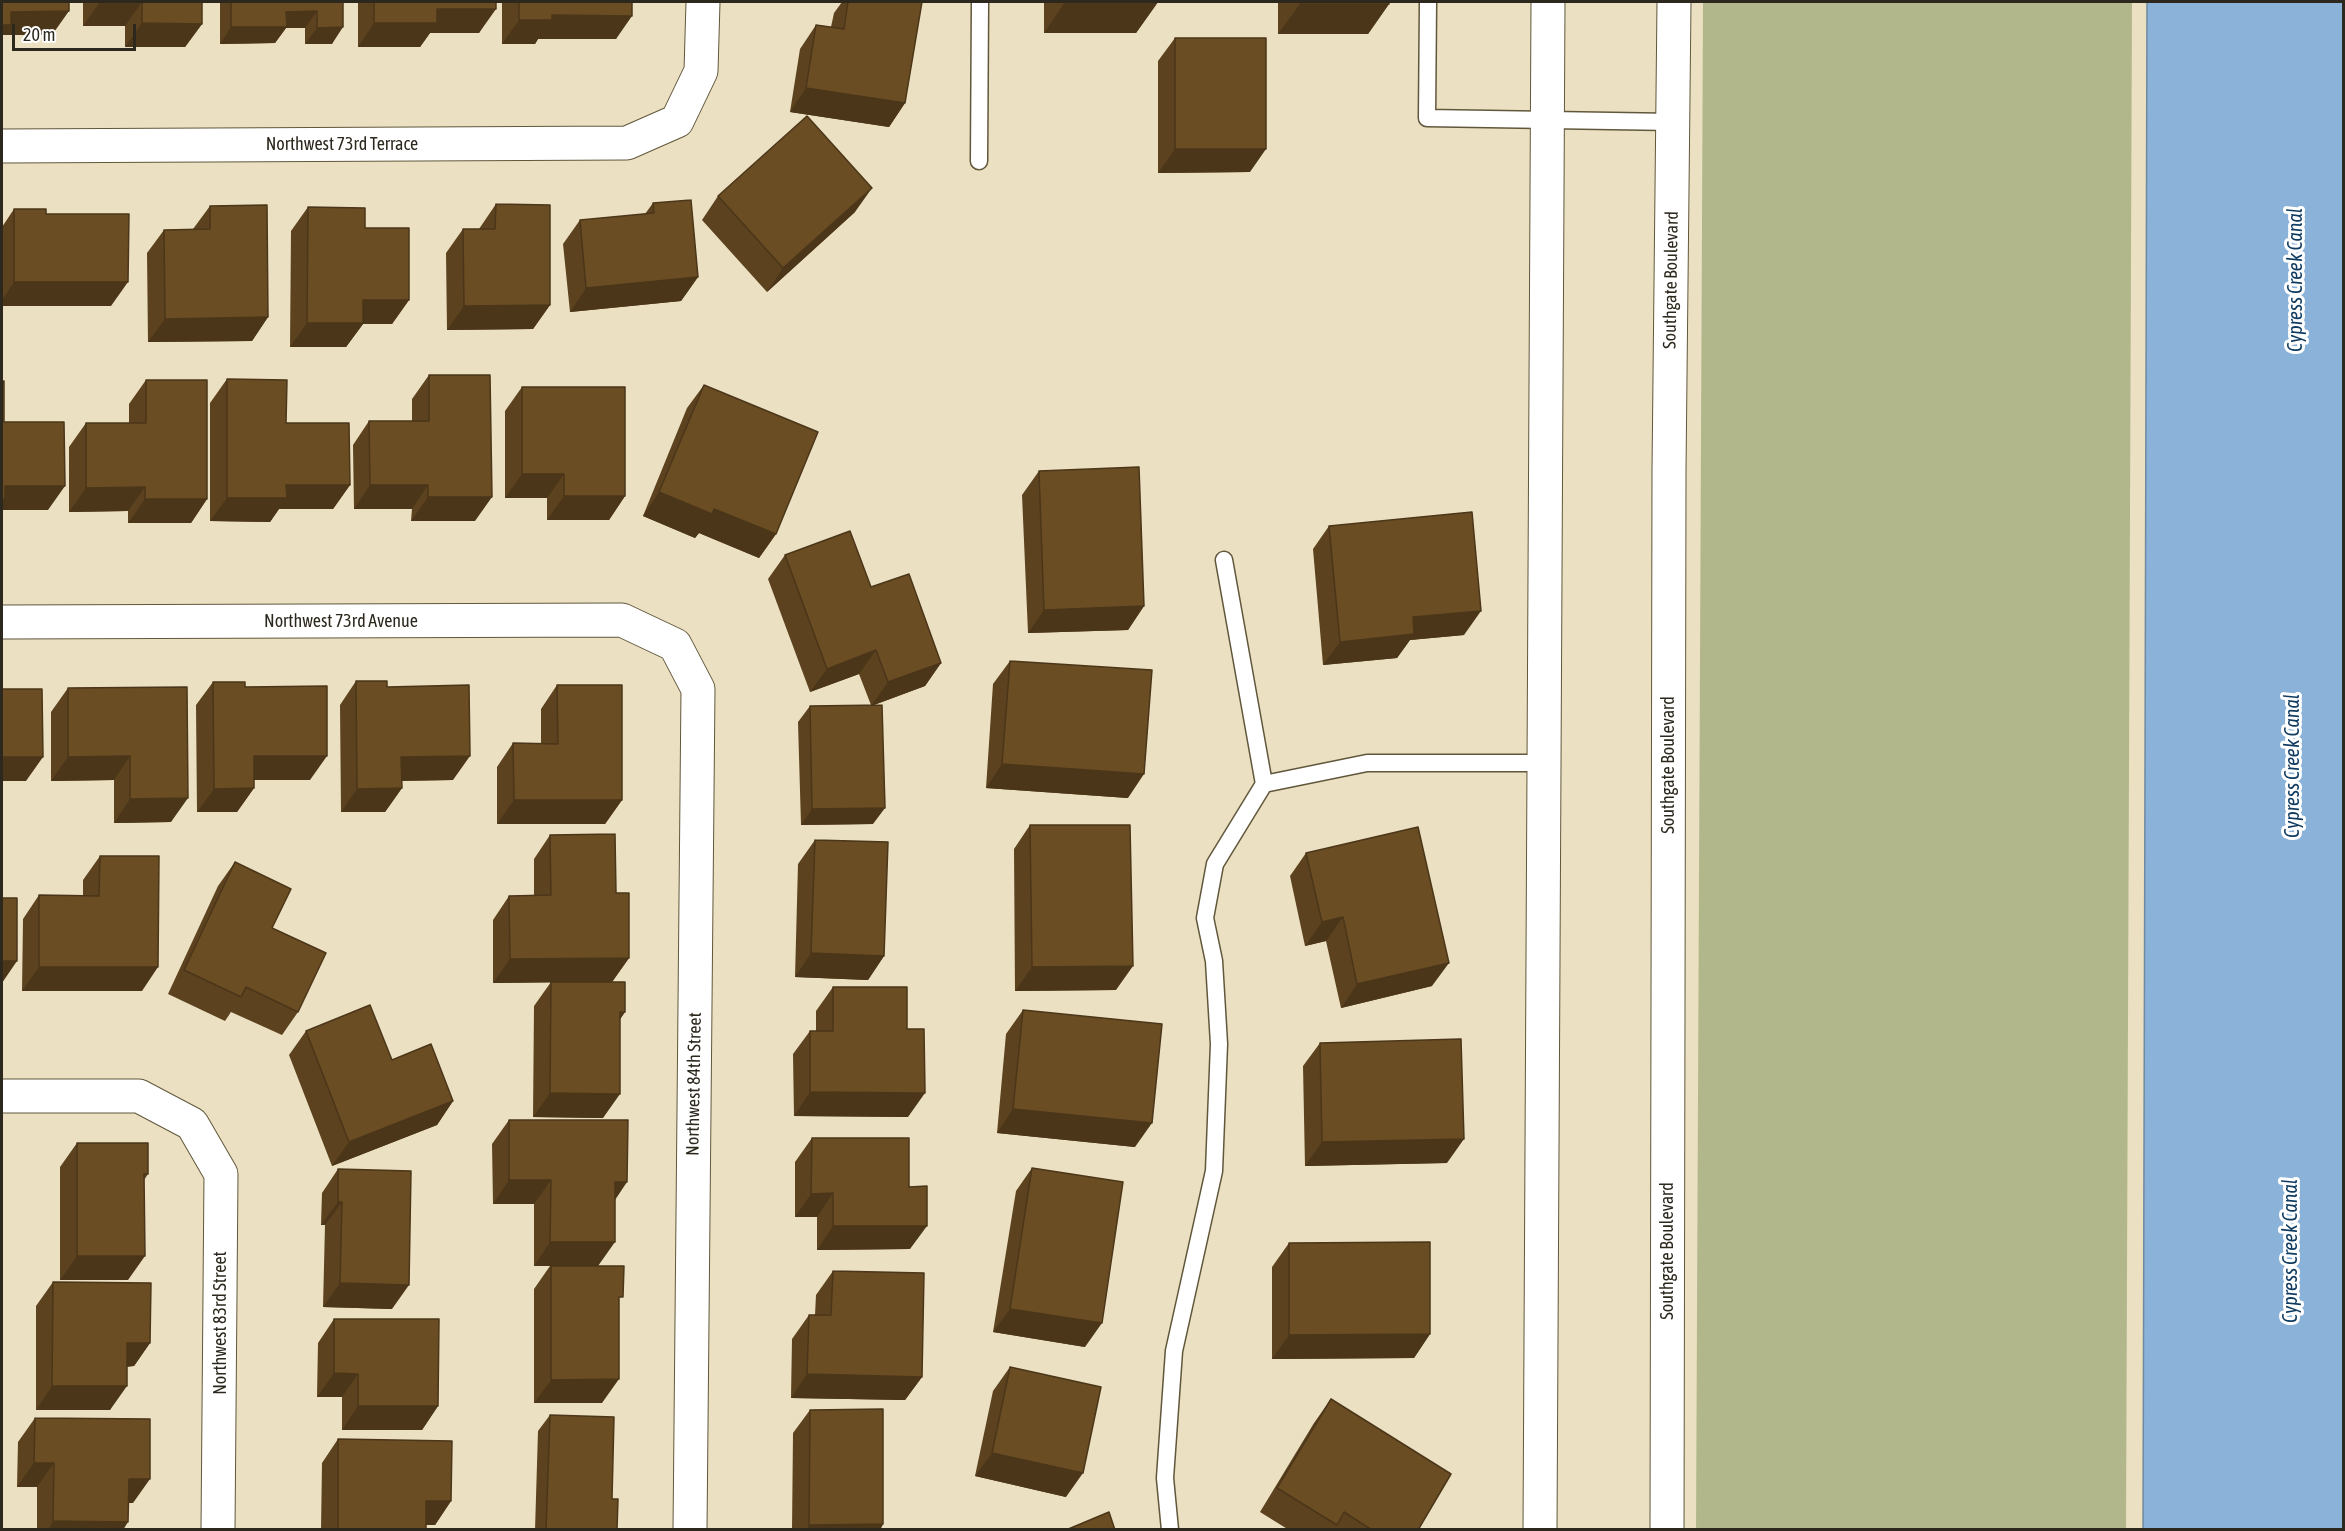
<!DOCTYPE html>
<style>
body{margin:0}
#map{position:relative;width:2345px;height:1531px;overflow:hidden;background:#ebe0c1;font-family:"Asap Condensed",sans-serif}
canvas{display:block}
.frame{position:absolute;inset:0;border:3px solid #2d281d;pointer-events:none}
.scale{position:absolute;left:12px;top:24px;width:124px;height:27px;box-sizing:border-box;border:3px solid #2d281d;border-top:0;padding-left:8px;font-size:18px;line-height:21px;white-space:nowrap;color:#2d281d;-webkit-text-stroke:4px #fff;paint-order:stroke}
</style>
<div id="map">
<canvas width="2345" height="1531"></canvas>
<div class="frame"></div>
<div class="scale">20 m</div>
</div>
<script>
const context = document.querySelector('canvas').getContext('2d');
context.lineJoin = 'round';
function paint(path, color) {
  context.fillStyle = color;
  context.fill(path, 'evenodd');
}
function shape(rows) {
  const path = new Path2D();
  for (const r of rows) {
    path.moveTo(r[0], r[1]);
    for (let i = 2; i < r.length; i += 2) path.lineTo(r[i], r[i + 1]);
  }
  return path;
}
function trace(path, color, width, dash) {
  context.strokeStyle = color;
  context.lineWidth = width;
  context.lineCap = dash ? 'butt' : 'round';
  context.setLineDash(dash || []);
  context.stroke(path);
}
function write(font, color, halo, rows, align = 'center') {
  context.font = font + ' "Asap Condensed",sans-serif';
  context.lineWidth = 6;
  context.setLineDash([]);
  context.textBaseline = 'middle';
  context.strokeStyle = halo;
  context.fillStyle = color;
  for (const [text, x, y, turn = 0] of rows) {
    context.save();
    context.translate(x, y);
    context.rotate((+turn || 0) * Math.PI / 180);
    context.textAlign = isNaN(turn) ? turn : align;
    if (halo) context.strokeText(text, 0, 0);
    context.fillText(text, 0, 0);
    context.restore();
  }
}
const green = shape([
 [1703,2,2132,2,2126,1529,1696,1529]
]);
const water = shape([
 [2147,2,2343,2,2343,1529,2143,1529,2147,2]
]);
const service = shape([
 [1428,2,1427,118,1673,122],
 [979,161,980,2],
 [1224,560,1264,784],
 [1170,1530,1165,1478,1174,1351,1214,1171,1219,1044,1214,961,1205,918,1215,864,1264,784,1367,763,1544,763]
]);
const minor = shape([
 [2,146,627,143,677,121,701,71,703,2],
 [2,622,622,620,675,645,698,689,690,1530],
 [2,1096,139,1096,192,1124,221,1174,218,1530]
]);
const secondary = shape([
 [1540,1530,1548,2],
 [1667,1530,1669,470,1674,2]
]);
const wall = shape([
 [83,2,202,2,202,24,185,47,125,47,125,26,83,26],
 [220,2,343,2,332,44,305,44,305,28,286,28,275,43,220,44],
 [358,2,496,2,479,33,430,33,420,47,358,47],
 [502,2,632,2,616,39,538,39,535,44,502,44],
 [842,2,922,2,905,103,889,127,790,112,800,49,816,25,831,27,834,13],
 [1044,2,1158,2,1136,33,1044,33],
 [1278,2,1389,2,1389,4,1368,34,1278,34],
 [1175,38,1250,172,1158,173,1158,61],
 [718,196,855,212,767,292,702,220],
 [653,203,698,277,681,301,570,312,563,244,580,220,645,214],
 [496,204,550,305,533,329,447,330,446,253,463,229,479,229],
 [210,206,268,317,252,341,148,342,147,253,164,230,193,229],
 [308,207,365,228,409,300,392,324,363,324,346,347,290,347,291,231],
 [14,209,46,214,111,306,2,306,2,227],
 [429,375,475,521,411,521,412,509,354,509,353,445,369,421,412,421,412,399],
 [227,379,286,423,350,485,333,509,279,509,270,522,210,521,210,403],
 [146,380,207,499,191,523,128,523,128,511,69,512,69,447,86,423,129,423,129,404],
 [704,385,776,534,759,558,699,533,695,538,643,516,687,408],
 [522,387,625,496,609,520,547,520,547,498,505,498,505,411],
 [1039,471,1144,606,1128,630,1028,633,1022,495],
 [1329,526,1464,635,1410,640,1397,658,1323,665,1313,549],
 [785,555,871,587,941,663,925,686,874,705,873,824,801,825,798,722,810,706,871,705,859,674,810,692,768,579],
 [1010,661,1128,798,986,788,993,684],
 [356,681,453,780,402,781,402,788,385,812,341,812,340,705],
 [213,682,245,687,310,780,254,780,254,788,237,812,197,812,196,705],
 [557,685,622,800,605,824,497,824,497,767,513,743,541,744,541,709],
 [187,687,171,822,114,823,114,780,51,781,51,712,68,688],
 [1030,825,1116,990,1015,991,1014,849],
 [550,835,616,893,629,958,612,982,625,1012,620,1019,603,1118,533,1117,534,1006,551,982,493,983,493,920,509,896,534,896,534,859],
 [815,840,884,956,868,980,795,977,798,864],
 [1306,853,1432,986,1341,1008,1326,941,1305,946,1290,876],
 [100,856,142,991,22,991,23,919,39,895,83,895,83,880],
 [235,862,272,928,298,1012,282,1035,231,1012,225,1021,168,994,218,886],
 [833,987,908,1117,794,1116,793,1054,810,1031,816,1031,816,1011],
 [1023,1010,1135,1147,997,1133,1006,1034],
 [306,1031,392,1060,453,1101,437,1125,332,1166,289,1055],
 [1320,1043,1447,1163,1305,1166,1303,1066],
 [509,1120,615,1199,598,1266,619,1303,602,1403,534,1403,534,1289,550,1266,534,1266,534,1204,493,1204,492,1144],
 [812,1138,910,1249,817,1250,817,1217,795,1217,795,1162],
 [77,1143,148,1174,144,1180,128,1280,60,1280,60,1167],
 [1032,1168,1085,1347,993,1332,1016,1191],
 [338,1169,392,1309,323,1307,325,1225,321,1225,322,1193],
 [1289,1243,1430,1334,1414,1358,1272,1359,1272,1267],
 [833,1271,922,1377,905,1400,791,1398,792,1339,809,1315,815,1315,816,1295],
 [53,1282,150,1343,134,1366,127,1367,110,1410,36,1410,36,1306],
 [334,1319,438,1406,422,1430,342,1430,342,1397,317,1397,318,1343],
 [1010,1367,1066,1497,975,1476,993,1391],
 [1331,1399,1418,1530,1289,1530,1260,1512,1314,1423],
 [810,1410,883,1524,880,1530,792,1530,793,1433],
 [550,1415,612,1499,617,1530,535,1530,538,1431],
 [35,1418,133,1503,128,1503,123,1530,37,1530,37,1487,17,1487,18,1442],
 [338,1439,451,1501,435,1525,426,1525,426,1530,321,1530,322,1463]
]);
const shadedWall = shape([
 [100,2,142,2,125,26,83,26],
 [1065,2,1158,2,1136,33,1044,33],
 [1300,4,1389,4,1368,34,1278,34],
 [437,9,496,9,479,33,430,33,420,47,358,47,374,23],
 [69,11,52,35,3,35,2,38,2,25,11,12],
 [317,11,305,28,286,28,275,43,220,44,231,27,286,12],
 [552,15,632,16,616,39,538,39,535,44,502,44,519,20],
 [142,23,202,24,185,47,125,47],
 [343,27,332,44,305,44,317,28],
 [806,88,905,103,889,127,790,112],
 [1175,149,1266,149,1250,172,1158,173],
 [872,188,855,212,767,292,783,268],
 [698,277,681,301,570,312,586,288],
 [14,282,128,282,111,306,2,306,2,300],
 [363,300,409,300,392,324,363,324,346,347,290,347,307,323],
 [550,305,533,329,447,330,464,306],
 [268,317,252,341,148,342,165,319],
 [522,474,564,474,547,498,505,498],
 [286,485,350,485,333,509,279,509,270,522,210,521,227,498],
 [370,485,428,485,412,509,354,509],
 [5,486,65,486,48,510,2,510,2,492],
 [145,487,128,511,69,512,86,488],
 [659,492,714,509,776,534,759,558,699,533,695,538,643,516],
 [564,496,625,496,609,520,547,520],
 [428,497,492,497,475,521,411,521],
 [145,499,207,499,191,523,128,523],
 [1144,606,1128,630,1028,633,1044,610],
 [1481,611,1464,635,1410,640,1397,658,1323,665,1340,642,1413,617],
 [876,650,859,674,810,692,827,669],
 [941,663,925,686,871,706,888,682],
 [130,756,114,780,51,781,68,757],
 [254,756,327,756,310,780,237,780],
 [470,756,453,780,385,781,401,757],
 [2,757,43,757,26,781,2,781],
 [1002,764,1144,774,1128,798,986,788],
 [254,788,237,812,197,812,214,789],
 [402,788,385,812,341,812,357,789],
 [188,798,171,822,114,823,130,799],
 [514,800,622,800,605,824,497,824],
 [885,808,873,824,801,825,812,809],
 [1343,917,1326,941,1305,946,1322,922],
 [811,953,884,956,868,980,795,977],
 [629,958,612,982,493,983,510,959],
 [2,961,17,961,2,983],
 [1449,963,1432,986,1341,1008,1357,984],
 [1133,966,1116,990,1015,991,1032,967],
 [39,967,158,967,142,991,22,991],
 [620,1012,625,1012,609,1036],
 [810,1092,925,1093,908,1117,794,1116],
 [550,1093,620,1094,603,1118,533,1117],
 [453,1101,437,1125,332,1166,349,1142],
 [1013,1109,1152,1123,1135,1147,997,1133],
 [1464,1139,1447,1163,1305,1166,1322,1142],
 [509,1180,551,1180,534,1204,493,1204],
 [615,1182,627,1182,611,1206],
 [833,1193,817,1217,795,1217,811,1194],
 [338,1202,342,1202,325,1225,321,1225],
 [833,1226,927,1226,910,1249,817,1250],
 [550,1242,615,1242,598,1266,534,1266],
 [77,1256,145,1256,128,1280,60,1280],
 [340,1283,409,1285,392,1309,323,1307],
 [1010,1309,1102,1323,1085,1347,993,1332],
 [1430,1334,1414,1358,1272,1359,1289,1335],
 [127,1343,150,1343,134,1366,110,1367],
 [334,1373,358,1374,342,1397,317,1397],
 [807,1374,922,1377,905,1400,791,1398],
 [619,1379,602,1403,534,1403,551,1380],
 [52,1386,127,1386,110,1410,36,1410],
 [358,1406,438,1406,422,1430,342,1430],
 [992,1453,1083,1473,1066,1497,975,1476],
 [34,1463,54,1463,37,1487,17,1487],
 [129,1479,150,1479,133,1503,112,1502],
 [426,1501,451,1501,435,1525,410,1524],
 [53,1521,128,1522,123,1530,48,1530],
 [883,1524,880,1530,806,1530,809,1525]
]);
const building = shape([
 [2,2,69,2,69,11,11,12,11,25,2,25,2,2],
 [100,2,202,2,202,24,142,23,142,2,100,2],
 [231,2,343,2,343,27,317,28,317,11,286,12,287,27,231,27,231,2],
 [374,2,496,2,496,9,437,9,437,23,374,23,374,2],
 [519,2,632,2,632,16,552,15,552,20,519,20,519,2],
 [848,2,922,2,905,103,806,88,816,25,844,29,848,2],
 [1300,2,1389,2,1389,4,1300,4,1300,2],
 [1175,38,1266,38,1266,149,1175,149,1175,38],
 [807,116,872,188,783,268,718,196,807,116],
 [691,200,698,277,586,288,580,220,654,213,653,203,691,200],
 [496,204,550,205,550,305,464,306,463,229,495,229,496,204],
 [267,205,268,317,165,319,164,230,210,229,210,206,267,205],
 [308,207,365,208,365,228,409,228,409,300,363,300,363,323,307,323,308,207],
 [14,209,46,209,46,214,129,214,128,282,14,282,14,209],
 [429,375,490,375,492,497,428,497,428,485,370,485,369,421,429,421,429,375],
 [227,379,287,380,286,423,349,423,350,485,286,485,287,498,227,498,227,379],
 [146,380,207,380,207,499,145,499,145,487,86,488,86,423,146,423,146,380],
 [2,381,4,381,4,422,64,422,65,486,5,486,5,499,2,499,2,381],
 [704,385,818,432,776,534,714,509,712,514,659,492,704,385],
 [522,387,625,387,625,496,564,496,564,474,522,474,522,387],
 [1139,467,1144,606,1044,610,1039,471,1139,467],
 [1472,512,1481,611,1413,617,1414,634,1340,642,1329,526,1472,512],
 [850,531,871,587,909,574,941,663,888,682,876,650,827,669,785,555,850,531],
 [1010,661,1152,670,1144,774,1002,764,1010,661],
 [356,681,387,681,387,687,469,685,470,756,401,757,402,788,357,789,356,681],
 [213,682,245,682,245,687,327,686,327,756,254,756,254,788,214,789,213,682],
 [557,685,622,685,622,800,514,800,513,743,558,744,557,685],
 [187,687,188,798,130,799,130,756,68,757,68,688,187,687],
 [2,689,42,689,43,757,2,757,2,689],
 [882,705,885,808,812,809,810,706,882,705],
 [1030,825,1130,825,1133,966,1032,967,1030,825],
 [1418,827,1449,963,1357,984,1343,917,1322,922,1306,853,1418,827],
 [615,834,616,893,629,893,629,958,510,959,509,896,551,895,550,835,615,834],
 [815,840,888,842,884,956,811,953,815,840],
 [100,856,159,856,158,967,39,967,39,895,99,896,100,856],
 [235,862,291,889,272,928,326,953,298,1012,246,987,241,997,184,970,235,862],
 [2,898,17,898,17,961,2,961,2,898],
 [551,982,625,982,625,1012,620,1012,620,1094,550,1093,551,982],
 [833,987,907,987,907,1029,924,1029,925,1093,810,1092,810,1031,833,1031,833,987],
 [370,1005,392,1060,431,1044,453,1101,349,1142,306,1031,370,1005],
 [1023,1010,1162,1024,1152,1123,1013,1109,1023,1010],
 [1461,1039,1464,1139,1322,1142,1320,1043,1461,1039],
 [509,1120,628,1120,627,1182,615,1182,615,1242,550,1242,551,1180,509,1180,509,1120],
 [812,1138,909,1138,909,1187,927,1186,927,1226,833,1226,833,1193,811,1194,812,1138],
 [77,1143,148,1143,148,1174,144,1174,145,1256,77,1256,77,1143],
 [1032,1168,1123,1182,1102,1323,1010,1309,1032,1168],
 [338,1169,411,1171,409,1285,340,1283,342,1202,338,1202,338,1169],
 [1430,1242,1430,1334,1289,1335,1289,1243,1430,1242],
 [551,1266,624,1266,623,1297,619,1297,619,1379,551,1380,551,1266],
 [833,1271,924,1273,922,1377,807,1374,809,1315,831,1315,833,1271],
 [53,1282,151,1283,150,1343,127,1343,127,1386,52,1386,53,1282],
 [334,1319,439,1319,438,1406,358,1406,358,1374,334,1373,334,1319],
 [1010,1367,1101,1387,1083,1473,992,1453,1010,1367],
 [1331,1399,1451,1474,1418,1530,1372,1530,1344,1512,1337,1525,1277,1488,1331,1399],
 [883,1409,883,1524,809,1525,810,1410,883,1409],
 [550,1415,614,1417,612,1499,618,1499,617,1530,546,1530,550,1415],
 [35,1418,150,1419,150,1479,129,1479,128,1522,53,1521,54,1463,34,1463,35,1418],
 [338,1439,452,1441,451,1501,426,1501,426,1529,338,1530,338,1439],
 [1109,1512,1115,1530,1066,1530,1109,1512]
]);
const streetNames = [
 ["Northwest 73rd Terrace",342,144],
 ["Southgate Boulevard",1671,280,-89],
 ["Northwest 73rd Avenue",341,621],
 ["Southgate Boulevard",1668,765,-90],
 ["Northwest 84th Street",694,1084,-89],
 ["Southgate Boulevard",1667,1251,-90],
 ["Northwest 83rd Street",220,1323,-90]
];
const waterNames = [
 ["Cypress Creek Canal",2296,280,-90],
 ["Cypress Creek Canal",2293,766,-90],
 ["Cypress Creek Canal",2291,1251,-90]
];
paint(green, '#b1b78b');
paint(water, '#8bb2d8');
trace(water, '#6f89a0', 1.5);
trace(service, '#61573c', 19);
trace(minor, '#61573c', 35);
trace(secondary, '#61573c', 35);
trace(service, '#fff', 16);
trace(minor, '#fff', 33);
trace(secondary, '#fff', 33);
paint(wall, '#5c421f');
paint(shadedWall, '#4b3619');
paint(building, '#6b4d24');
trace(building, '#4b3619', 1.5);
write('18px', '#2d281d', '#fff', streetNames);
write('italic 20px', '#0f3b60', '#fff', waterNames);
</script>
